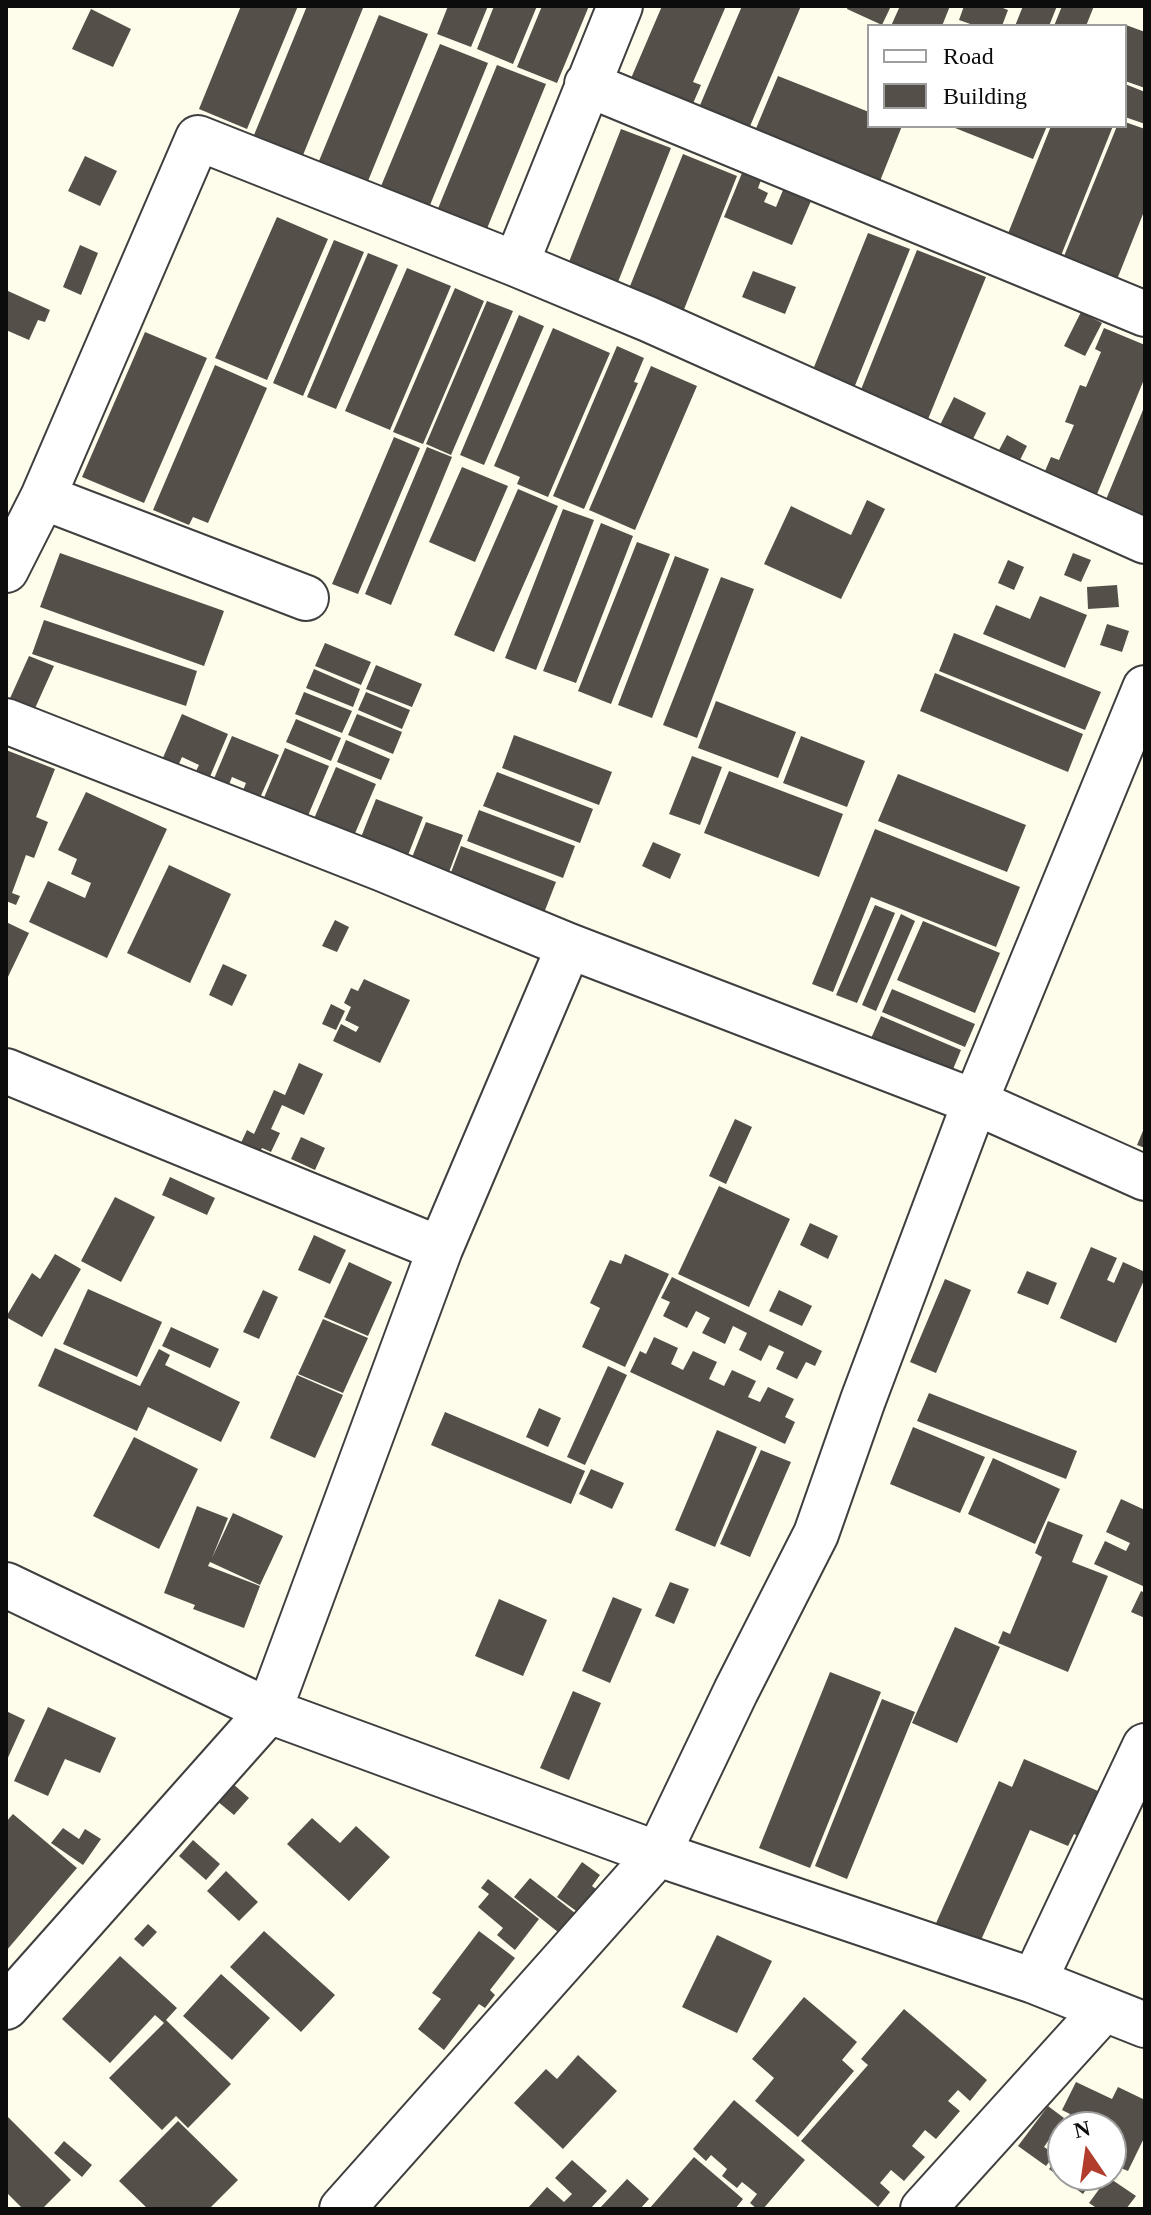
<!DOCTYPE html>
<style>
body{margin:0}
#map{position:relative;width:1151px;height:2215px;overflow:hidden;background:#fefdec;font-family:Georgia,serif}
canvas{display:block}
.frame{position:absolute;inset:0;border:8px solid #0c0c0c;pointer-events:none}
.legend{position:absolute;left:867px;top:24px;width:260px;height:104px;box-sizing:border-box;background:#fff;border:2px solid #9e9e9e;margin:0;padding:10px 14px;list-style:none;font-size:24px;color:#0c0c0c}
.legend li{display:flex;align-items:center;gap:16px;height:40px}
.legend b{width:40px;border:2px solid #9e9e9e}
.north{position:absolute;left:1047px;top:2111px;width:80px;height:80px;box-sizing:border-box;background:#fff;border:2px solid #9e9e9e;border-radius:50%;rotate:347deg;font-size:22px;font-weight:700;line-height:32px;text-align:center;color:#0c0c0c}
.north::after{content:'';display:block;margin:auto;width:28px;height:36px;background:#b23d2d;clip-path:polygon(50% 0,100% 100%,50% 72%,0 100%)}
</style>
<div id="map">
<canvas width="1151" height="2215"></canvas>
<div class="frame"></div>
<ul class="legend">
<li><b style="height:10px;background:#fff"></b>Road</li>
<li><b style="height:22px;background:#544f49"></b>Building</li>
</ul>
<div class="north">N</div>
</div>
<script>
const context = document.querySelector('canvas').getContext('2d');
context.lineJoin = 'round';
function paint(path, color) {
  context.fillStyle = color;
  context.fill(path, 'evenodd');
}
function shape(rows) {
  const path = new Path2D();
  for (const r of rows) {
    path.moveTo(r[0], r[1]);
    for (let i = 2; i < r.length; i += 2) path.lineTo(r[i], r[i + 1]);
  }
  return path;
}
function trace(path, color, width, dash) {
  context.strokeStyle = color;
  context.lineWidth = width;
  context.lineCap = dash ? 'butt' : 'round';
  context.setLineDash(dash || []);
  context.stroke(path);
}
const building = shape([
 [241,6,298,6,247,129,199,109],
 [307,6,363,8,303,155,254,135],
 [448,6,488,6,471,47,437,34],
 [494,6,537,6,513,64,477,49],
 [542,6,589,6,557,83,517,67],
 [662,6,726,6,693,82,701,85,688,115,626,90],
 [742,6,801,6,745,138,695,117],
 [848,6,891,6,882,25,847,9],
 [900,6,950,6,942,26,891,26],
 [964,6,998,6,1008,10,1002,26,976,26,959,20],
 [1023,6,1057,6,1049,26,1015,26],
 [1062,6,1094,6,1086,26,1054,26],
 [91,9,131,29,113,67,72,49],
 [379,15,428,34,368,181,319,161],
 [1126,25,1145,32,1145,88,1125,81],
 [440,44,488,63,428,210,379,191],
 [497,65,546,84,486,231,437,211],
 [778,76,869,112,869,126,902,126,878,186,752,138],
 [1125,84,1145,92,1145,124,1125,117],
 [1125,122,1145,129,1145,209,1114,287,1060,266,1117,126,1125,126],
 [950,126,1047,126,1033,159],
 [1051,126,1113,126,1056,268,1003,246],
 [621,129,671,148,616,287,567,267],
 [683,154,737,176,679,322,624,301],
 [85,156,117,171,100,206,68,191],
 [742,173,761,180,758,188,768,193,764,202,776,207,783,190,811,201,792,245,724,217],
 [277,217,328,239,267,380,215,358],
 [868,233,910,249,852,393,810,377],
 [334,240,364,252,303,396,273,383],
 [80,245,98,253,81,295,63,287],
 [917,250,986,277,926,424,858,397],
 [368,253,398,265,336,409,307,397],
 [407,268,451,286,390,430,345,411],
 [753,271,796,287,785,314,742,297],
 [455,288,484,301,423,444,393,432],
 [8,291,50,310,45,322,38,320,29,340,6,330],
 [487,301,513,311,451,455,426,444],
 [1081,312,1102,323,1085,356,1064,346],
 [519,315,544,326,484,465,460,455],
 [553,328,610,353,548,497,517,484,520,477,494,466],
 [1104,328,1145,345,1145,377,1095,499,1042,478,1051,457,1059,460,1074,425,1065,422,1080,385,1086,387,1101,352,1095,349],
 [145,332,207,358,144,503,82,477],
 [617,346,644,358,634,382,638,383,584,509,553,496],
 [215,365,267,388,208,523,193,517,189,525,153,510],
 [651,366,697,386,635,530,589,510],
 [954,397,986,413,972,441,940,425],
 [1145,405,1145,518,1105,502],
 [1007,435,1027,446,1019,462,998,452],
 [394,437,420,448,358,594,332,584],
 [427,447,452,457,391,605,365,594],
 [462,467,508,486,475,562,429,542],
 [518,489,558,506,494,652,454,635],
 [867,500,885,509,841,599,764,564,791,506,851,535],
 [563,509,594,520,536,670,505,658],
 [601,523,633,536,576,683,543,671],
 [637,542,670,554,611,704,578,691],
 [60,553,224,611,204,666,40,607],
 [1073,553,1091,560,1081,582,1064,575],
 [675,556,709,569,652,718,618,705],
 [1008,560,1024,567,1014,590,998,583],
 [721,577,754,589,697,738,663,725],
 [1117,585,1119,607,1088,609,1087,587],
 [1040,596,1087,615,1065,668,983,634,996,605,1030,619],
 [44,620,197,671,186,706,32,654],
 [1107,624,1129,631,1122,652,1100,645],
 [954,633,1101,692,1085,730,939,671],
 [325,643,371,662,361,685,315,666],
 [29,656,54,666,32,715,7,705],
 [376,665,422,684,412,707,366,689],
 [314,669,360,689,353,707,306,688],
 [935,673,1083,734,1068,772,920,711],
 [304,692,352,711,342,733,295,714],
 [366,692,410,710,402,729,358,710],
 [716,701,796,732,778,778,698,748],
 [182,714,228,734,209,779,195,773,199,765,182,757,178,766,162,760],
 [357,714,402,732,393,754,348,735],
 [296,719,341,738,331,761,286,742],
 [514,735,612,772,599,805,502,768],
 [232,736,279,755,259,800,242,793,246,783,232,777,228,787,213,781],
 [801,736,865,761,847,807,783,783],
 [346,740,390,759,381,780,337,762],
 [285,748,329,766,307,818,263,800],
 [6,750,55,769,36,817,48,822,34,858,26,855,12,893,20,896,16,905,6,901],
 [692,756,722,767,700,825,669,814],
 [336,767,376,784,353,838,313,821],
 [729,771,843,814,819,877,704,833],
 [497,772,593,809,580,843,483,806],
 [898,774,1026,825,1007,872,878,821],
 [86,792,167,829,107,958,29,922,48,881,85,898,91,883,71,874,77,859,58,850],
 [376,799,423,817,405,863,358,845],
 [479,810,575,846,563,878,467,841],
 [426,822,463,835,446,880,409,865],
 [875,829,1020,887,996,947,871,897,833,992,812,984],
 [653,842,681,854,670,879,642,866],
 [461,846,556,882,542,918,447,883],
 [169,865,231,894,190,983,127,953],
 [875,905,895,913,857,1003,836,995],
 [901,914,915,921,876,1011,862,1005],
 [335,920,349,927,337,952,322,946],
 [923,921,1000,953,975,1013,897,980],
 [6,922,29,933,6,981],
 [223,964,247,975,232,1006,209,995],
 [364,979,410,1000,380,1063,333,1041,341,1024,356,1032,359,1027,345,1020,351,1007,344,1003,351,988,358,991],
 [892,989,975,1024,965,1047,882,1012],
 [331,1004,345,1011,336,1030,322,1024],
 [881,1016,961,1050,949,1079,868,1045],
 [299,1063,323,1074,304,1115,282,1105,271,1129,280,1133,271,1152,262,1148,259,1154,240,1145,247,1130,254,1134,274,1090,285,1095],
 [735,1119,752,1127,726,1184,709,1176],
 [1145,1126,1145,1148,1137,1145],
 [301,1137,325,1148,315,1170,291,1159],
 [170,1177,215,1198,207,1215,162,1195],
 [719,1186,790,1219,749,1307,678,1274],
 [115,1197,155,1217,121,1282,81,1261],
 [810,1223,838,1236,828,1259,800,1245],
 [314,1235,346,1250,330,1284,298,1270],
 [1091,1247,1117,1258,1107,1280,1114,1283,1123,1262,1145,1272,1145,1278,1116,1343,1060,1318],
 [55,1254,81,1269,42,1337,6,1317,32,1273,40,1279],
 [625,1254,669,1274,625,1367,582,1347,600,1308,590,1303,610,1260,621,1264],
 [349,1262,392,1282,368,1336,324,1317],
 [1027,1271,1057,1283,1048,1305,1017,1293],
 [672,1277,822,1351,815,1366,806,1362,797,1379,776,1369,784,1352,769,1345,761,1361,739,1350,747,1333,733,1326,725,1344,702,1333,710,1318,696,1311,687,1328,663,1316,670,1302,661,1298],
 [945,1279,971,1290,936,1373,910,1362],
 [88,1289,162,1322,137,1377,63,1344],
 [263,1290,278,1297,259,1339,243,1332],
 [779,1290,812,1306,802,1326,769,1311],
 [323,1319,368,1338,343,1393,298,1374],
 [171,1327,219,1349,210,1368,162,1346],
 [654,1337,678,1348,671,1364,683,1370,693,1351,717,1362,709,1379,724,1386,732,1370,756,1381,748,1397,760,1402,768,1387,794,1399,785,1417,795,1422,785,1444,630,1372,640,1351,646,1354],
 [55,1348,140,1386,159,1349,170,1355,165,1365,240,1402,221,1442,148,1407,137,1431,38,1386],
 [608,1366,627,1375,585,1465,567,1457],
 [297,1375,343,1395,315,1458,270,1438],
 [929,1393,1077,1451,1066,1479,917,1421],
 [539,1408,561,1418,548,1447,526,1437],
 [445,1412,585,1471,571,1504,431,1445],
 [913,1427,985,1457,960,1513,890,1484],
 [717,1430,757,1447,715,1547,675,1530],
 [134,1437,198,1469,159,1549,93,1516],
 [761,1450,791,1462,750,1557,720,1544],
 [993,1458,1060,1489,1035,1544,968,1514],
 [591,1469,624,1483,612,1509,579,1494],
 [1121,1499,1145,1510,1145,1587,1094,1564,1105,1541,1126,1551,1130,1543,1106,1532],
 [197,1506,228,1518,212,1558,233,1513,283,1536,260,1585,210,1562,208,1566,260,1586,244,1628,193,1609,195,1605,164,1593],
 [1048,1521,1083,1535,1072,1562,1108,1576,1068,1672,998,1643,1003,1631,1010,1634,1042,1557,1035,1553],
 [670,1582,689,1589,674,1624,655,1616],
 [1141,1591,1145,1593,1145,1618,1131,1612],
 [613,1597,642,1609,610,1683,582,1671],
 [499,1599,547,1620,523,1676,475,1656],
 [955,1627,1000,1647,957,1743,912,1723],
 [830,1672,881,1692,810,1868,759,1848],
 [573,1691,601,1703,569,1780,540,1768],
 [882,1699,915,1712,847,1879,815,1866],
 [48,1707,116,1738,100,1773,65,1759,48,1796,14,1781],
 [6,1711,25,1720,6,1762],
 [1024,1759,1105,1794,1084,1839,1074,1834,1068,1846,1030,1830,977,1949,933,1930,999,1781,1012,1787],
 [232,1783,249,1798,234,1815,217,1801],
 [13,1814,77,1868,6,1951,6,1822],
 [312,1818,340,1843,356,1826,390,1857,349,1901,287,1844],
 [63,1828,79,1839,85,1829,101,1839,83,1865,51,1843],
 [193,1840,220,1864,206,1880,179,1856],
 [582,1862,600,1875,592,1886,596,1889,579,1913,557,1897],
 [226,1871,258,1902,239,1921,207,1891],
 [530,1878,575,1913,558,1932,514,1897],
 [488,1879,539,1919,515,1950,497,1935,503,1928,478,1907,489,1894,481,1888],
 [148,1924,157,1932,143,1947,134,1939],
 [264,1931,335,1995,301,2032,230,1967],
 [479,1931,515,1958,490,1990,495,1995,485,2008,479,2004,444,2050,418,2029,441,1999,432,1993],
 [717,1935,772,1961,737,2033,682,2007],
 [120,1956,177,2008,166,2020,231,2084,188,2128,176,2116,162,2130,109,2078,164,2023,155,2015,110,2063,62,2019],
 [221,1974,270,2018,232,2060,183,2016],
 [804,1997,857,2042,842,2060,854,2071,798,2137,755,2101,774,2078,752,2059],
 [904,2009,987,2080,970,2101,958,2090,948,2101,960,2111,936,2139,925,2130,912,2146,925,2157,904,2181,891,2170,880,2183,890,2192,878,2207,801,2141,868,2065,861,2059],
 [578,2055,617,2091,563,2149,514,2103,546,2069,557,2079],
 [1076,2082,1112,2099,1118,2087,1145,2100,1145,2136,1128,2171,1111,2164,1111,2127,1063,2127,1063,2142,1054,2138,1070,2114,1062,2110],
 [734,2100,805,2160,763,2209,757,2209,750,2203,757,2194,742,2182,737,2188,722,2176,727,2169,711,2155,706,2161,693,2149],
 [1048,2106,1064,2118,1044,2147,1055,2154,1046,2166,1018,2146],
 [6,2115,71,2180,42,2209,23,2209,6,2192],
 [178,2121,238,2180,209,2209,148,2209,119,2181],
 [64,2141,92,2165,82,2177,54,2153],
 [1063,2150,1063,2175,1090,2175,1086,2181,1090,2184,1083,2194,1049,2169],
 [694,2157,743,2199,735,2209,649,2209],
 [572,2160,607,2191,590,2209,527,2209,547,2187,564,2202,572,2194,555,2178],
 [1108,2177,1136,2196,1126,2209,1098,2209,1089,2203],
 [627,2179,649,2199,640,2209,599,2209]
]);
const minor = shape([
 [587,84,1145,314],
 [516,264,620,6],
 [43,497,306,598],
 [6,570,43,497,198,138,516,264,648,319,1145,541],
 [6,721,383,869,569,946,975,1102,1145,1178],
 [6,1071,440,1249],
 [6,1585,269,1711,658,1854,1034,1981,1145,2025],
 [1034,1981,1145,1746],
 [6,2007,269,1711,440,1249,569,946],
 [342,2209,658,1854,736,1691,816,1534,863,1400,975,1102,1145,688],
 [923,2209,1104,2009]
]);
paint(building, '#544f49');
trace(minor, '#3f3f3f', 48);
trace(minor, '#fff', 44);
</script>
